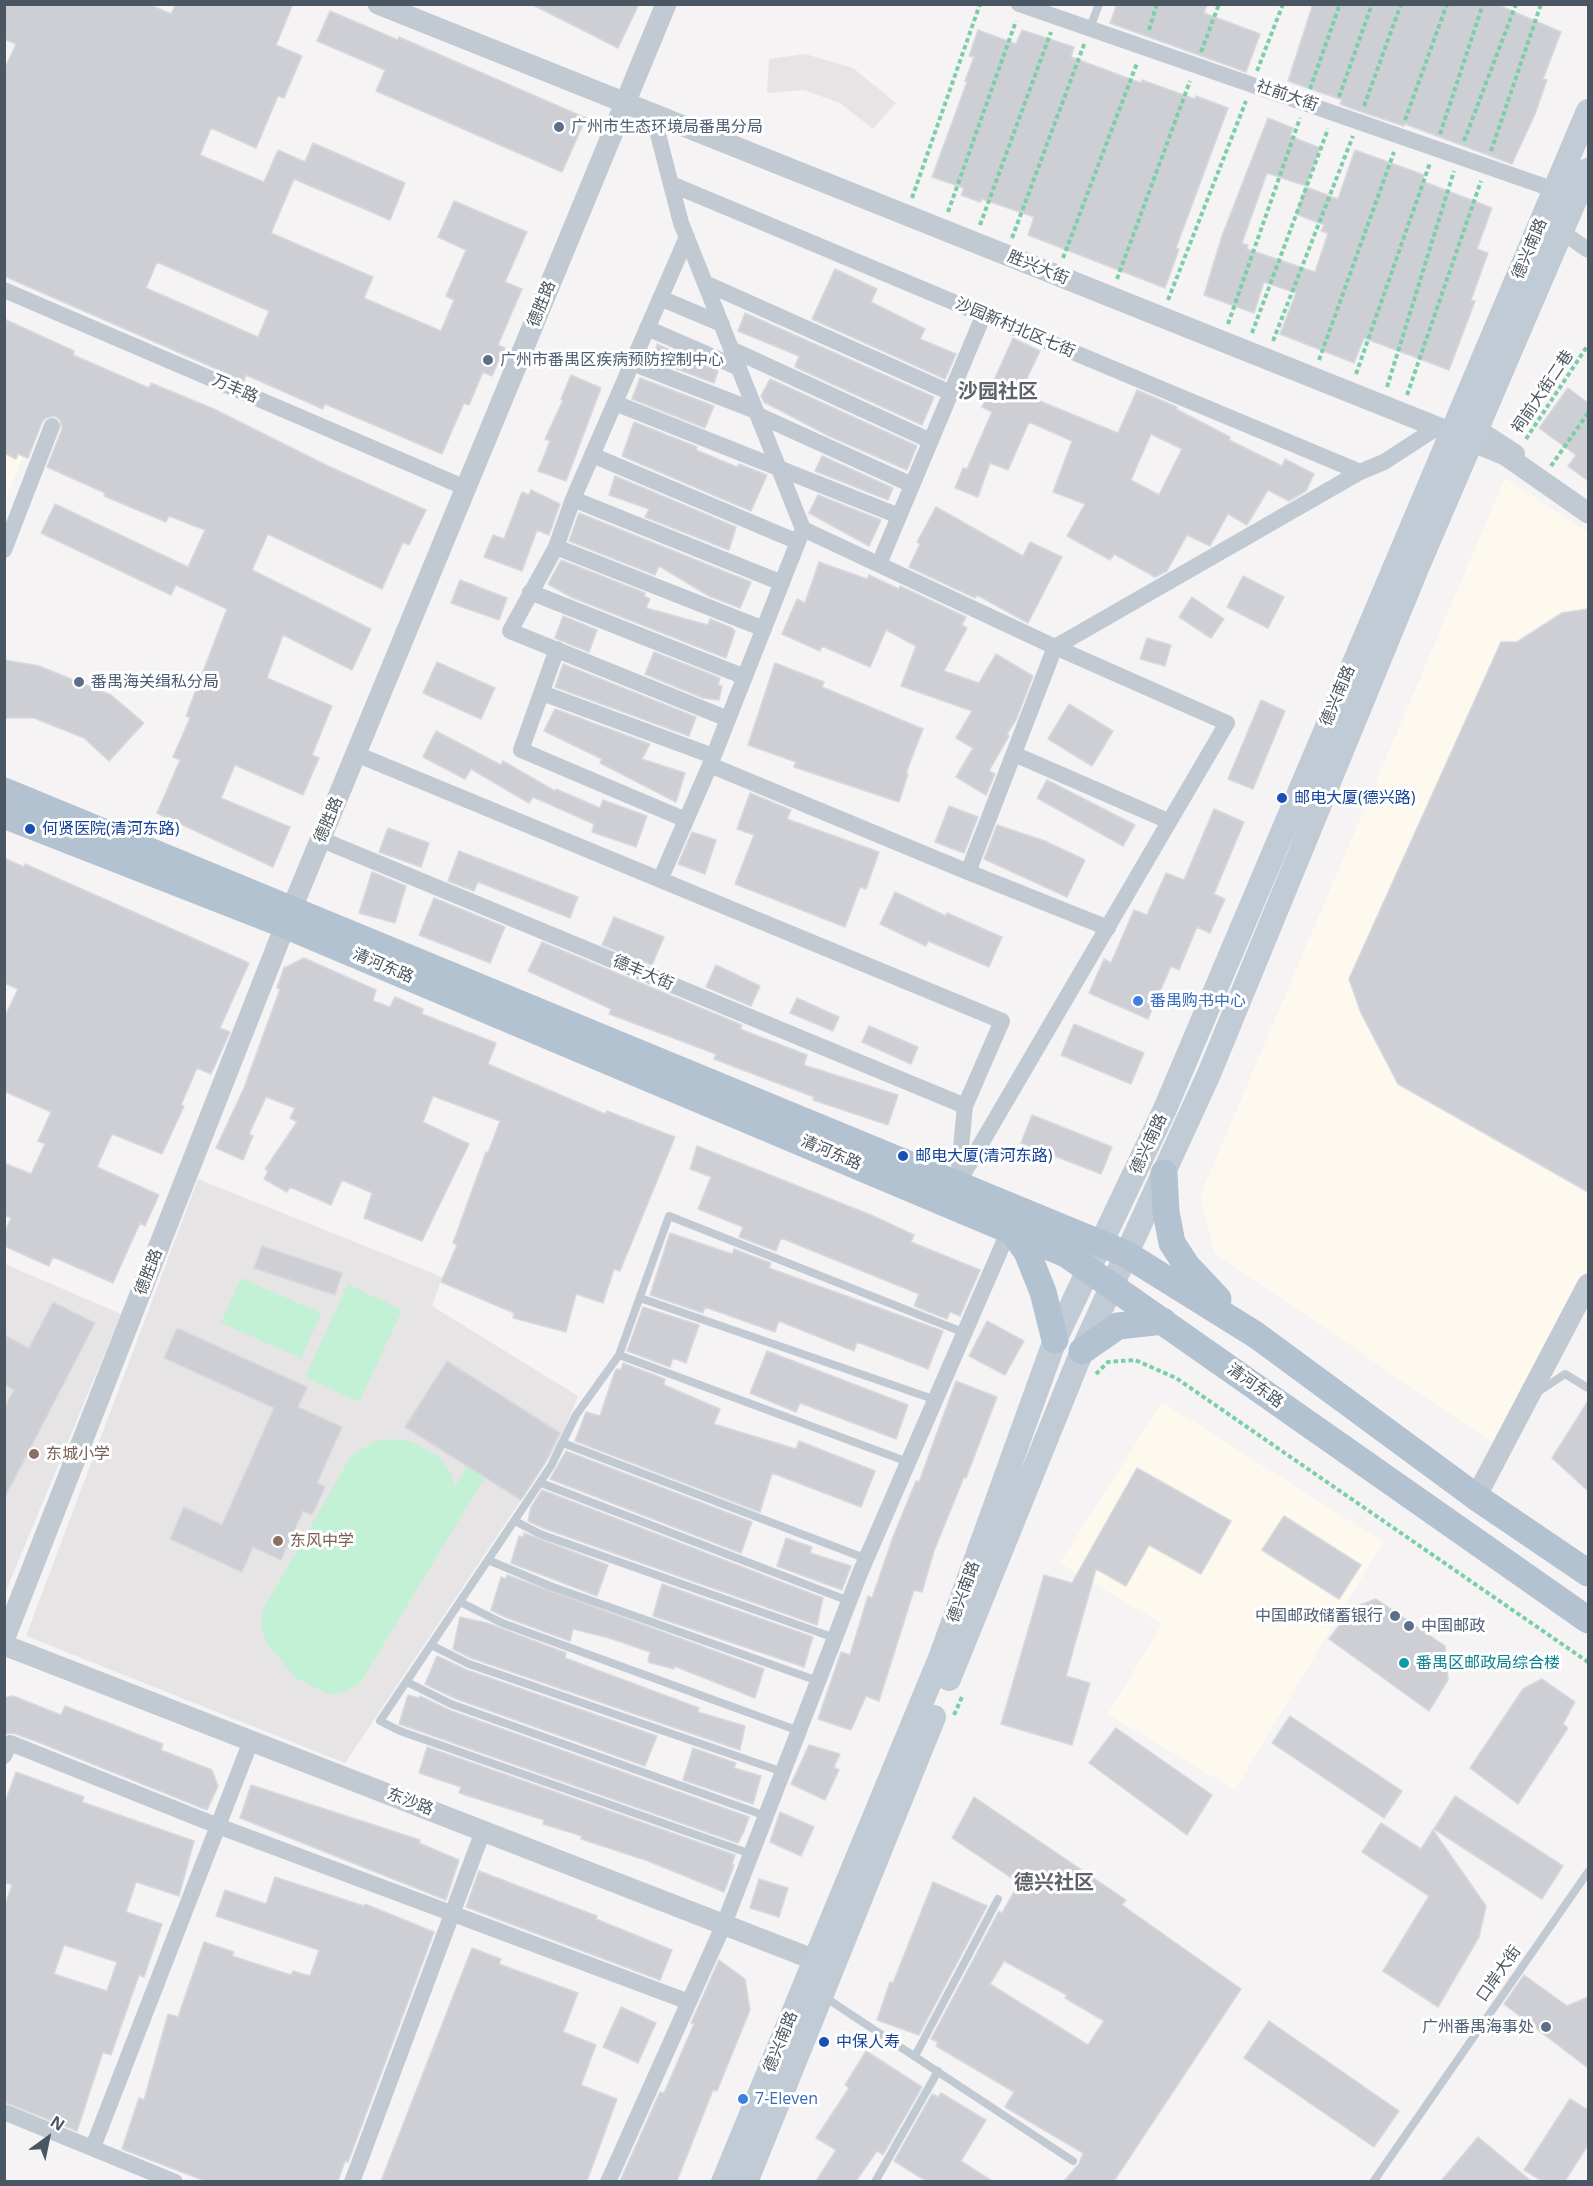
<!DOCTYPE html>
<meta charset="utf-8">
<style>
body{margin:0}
#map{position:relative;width:1593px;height:2186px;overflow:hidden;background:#f5f3f3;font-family:"Open Sans",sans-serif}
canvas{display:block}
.frame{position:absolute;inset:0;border:6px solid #4a5661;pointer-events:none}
.north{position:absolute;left:18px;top:2108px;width:60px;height:60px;-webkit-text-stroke:4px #fff;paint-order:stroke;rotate:33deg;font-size:16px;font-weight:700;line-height:24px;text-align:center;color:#4a5661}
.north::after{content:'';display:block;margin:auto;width:21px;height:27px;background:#4a5661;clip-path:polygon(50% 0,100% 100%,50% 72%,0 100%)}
</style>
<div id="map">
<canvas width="1593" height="2186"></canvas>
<div class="frame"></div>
<div class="north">N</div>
</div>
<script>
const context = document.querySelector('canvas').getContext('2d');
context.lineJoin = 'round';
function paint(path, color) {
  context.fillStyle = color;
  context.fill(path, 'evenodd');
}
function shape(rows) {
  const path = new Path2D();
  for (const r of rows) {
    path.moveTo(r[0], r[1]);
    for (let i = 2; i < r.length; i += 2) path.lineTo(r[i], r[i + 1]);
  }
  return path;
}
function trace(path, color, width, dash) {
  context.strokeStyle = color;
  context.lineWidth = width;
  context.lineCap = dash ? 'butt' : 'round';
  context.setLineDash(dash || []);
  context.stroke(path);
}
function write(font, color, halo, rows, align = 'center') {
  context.font = font + ' "Open Sans","Noto Sans SC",sans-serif';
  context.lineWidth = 6;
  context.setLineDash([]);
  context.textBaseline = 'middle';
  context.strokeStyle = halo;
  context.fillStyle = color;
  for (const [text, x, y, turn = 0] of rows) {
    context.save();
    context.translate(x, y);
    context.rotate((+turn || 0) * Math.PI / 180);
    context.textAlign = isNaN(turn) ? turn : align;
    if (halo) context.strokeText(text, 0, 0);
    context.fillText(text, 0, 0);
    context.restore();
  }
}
const commercial = shape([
 [5,405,39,419,5,500],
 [1505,478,1588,533,1588,1273,1499,1447,1215,1253,1200,1196],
 [1162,1402,1383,1542,1235,1790,1108,1714,1162,1624,1060,1563]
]);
const education = shape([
 [805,54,853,68,896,103,873,129,840,103,804,90,767,93,769,59],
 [198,1179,442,1277,432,1306,578,1396,558,1445,345,1763,26,1636],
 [5,1264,121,1314,5,1593]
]);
const green = shape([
 [241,1278,321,1313,301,1358,221,1323],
 [348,1284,402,1310,359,1402,305,1377],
 [393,1439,410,1441,438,1456,450,1471,455,1487,467,1467,485,1477,360,1683,344,1692,329,1694,297,1679,267,1644,261,1627,263,1610,351,1456,375,1441]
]);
const building = shape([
 [4,4,149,4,171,14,176,4,293,4,276,45,302,56,284,98,278,96,256,148,211,128,200,155,264,182,278,150,305,162,313,143,405,183,390,220,294,179,271,233,373,277,364,298,441,331,454,300,446,296,466,250,438,237,454,201,527,232,505,282,522,289,498,345,505,348,492,376,483,372,469,405,464,403,442,454,325,404,323,409,246,375,244,381,4,276,4,70,16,44,4,39,4,4],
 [157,262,269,311,258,337,146,288,157,262],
 [531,4,639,4,618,48,531,4],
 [1117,4,1207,4,1204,13,1260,34,1246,72,1110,23,1117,4],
 [1313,4,1496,4,1561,32,1543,79,1547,80,1535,114,1512,164,1405,124,1404,126,1359,111,1340,104,1342,100,1288,81,1313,4],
 [330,11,398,40,399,37,586,118,562,172,376,91,385,70,317,41,330,11],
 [978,30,1016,44,1022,30,1074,47,1071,57,1141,83,1142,80,1195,99,1196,96,1228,108,1176,248,1179,249,1165,288,1028,235,1034,217,982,199,980,202,961,195,964,188,932,177,967,82,965,81,974,57,969,56,978,30],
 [1268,118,1293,128,1290,136,1320,148,1306,186,1267,173,1242,243,1248,245,1247,249,1315,272,1328,233,1321,231,1324,225,1296,214,1306,187,1338,199,1355,150,1424,175,1422,181,1492,208,1477,249,1488,253,1471,300,1475,301,1449,370,1364,338,1354,363,1280,334,1296,293,1264,282,1254,313,1204,295,1222,236,1268,118],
 [835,269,877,289,871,302,925,329,920,339,956,354,945,379,812,319,835,269],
 [745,313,934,397,922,425,795,367,799,356,738,331,745,313],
 [4,319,74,351,73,355,149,388,151,383,214,409,328,466,426,510,409,545,403,542,382,589,268,534,252,570,371,629,352,670,283,635,267,678,332,706,312,755,319,758,303,795,235,765,221,798,290,827,273,867,157,813,180,760,173,757,190,718,186,716,227,609,176,585,171,595,41,533,55,504,188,567,205,530,169,516,166,522,104,496,105,493,47,467,62,429,60,420,55,416,46,418,42,422,28,458,18,454,16,459,4,453,4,319],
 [1013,338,1040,351,1020,393,1118,433,1137,390,1177,407,1176,409,1230,437,1229,440,1282,466,1285,459,1314,474,1306,491,1289,501,1268,490,1247,525,1228,514,1210,546,1187,535,1167,571,1155,577,1114,554,1110,560,1067,536,1085,504,1053,492,1072,441,1029,422,1008,470,990,463,978,497,955,488,963,468,967,469,992,412,982,407,1013,338],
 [1151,434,1182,449,1159,495,1131,480,1151,434],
 [657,344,718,371,714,383,653,360,657,344],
 [571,375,601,388,566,481,538,471,550,441,545,439,563,400,561,399,571,375],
 [640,378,714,406,705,428,632,399,640,378],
 [770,379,917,446,907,470,829,436,764,402,761,396,770,379],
 [1568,388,1588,403,1588,481,1568,466,1576,455,1539,428,1568,388],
 [634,422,697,447,696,450,737,467,739,464,767,475,751,511,622,456,634,422],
 [822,456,893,488,888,500,815,471,822,456],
 [615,476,736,527,729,550,645,517,649,509,609,495,615,476],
 [531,490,560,504,549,535,537,530,522,571,484,557,493,535,504,539,522,492,529,495,531,490],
 [818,495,881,520,869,546,809,513,818,495],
 [936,507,1023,556,1030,542,1062,557,1028,623,977,595,975,598,909,567,920,544,917,542,936,507],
 [579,513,751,582,740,608,709,596,659,566,655,575,569,541,579,513],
 [561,560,645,593,644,596,650,599,646,608,708,625,710,619,732,628,735,631,726,658,571,597,548,584,561,560],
 [819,562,867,579,869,575,899,589,900,586,966,617,962,625,967,628,944,671,979,683,996,654,1033,676,1016,720,1007,734,1009,736,989,771,995,774,986,795,956,777,973,748,956,738,972,711,901,686,916,646,886,630,870,667,822,646,820,651,782,634,797,599,805,603,819,562],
 [1243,576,1284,597,1268,628,1227,607,1243,576],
 [460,580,507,598,499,620,451,603,460,580],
 [1192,597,1224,619,1211,638,1179,617,1192,597],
 [1588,609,1588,1192,1398,1084,1361,1013,1349,979,1501,642,1517,642,1562,613,1588,609],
 [563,616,597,630,589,652,555,638,563,616],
 [1147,638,1171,645,1165,666,1140,659,1147,638],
 [654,652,720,678,718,685,722,686,719,700,703,698,645,674,654,652],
 [4,660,39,666,111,695,144,723,109,761,84,738,34,718,4,718,4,660],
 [437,662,495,688,481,719,423,693,437,662],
 [775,663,824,682,822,687,923,729,906,773,908,774,899,802,794,767,796,762,748,745,775,663],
 [563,664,696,717,689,736,555,687,563,664],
 [1261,700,1285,711,1253,789,1228,779,1261,700],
 [1069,704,1113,731,1092,766,1048,739,1069,704],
 [555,709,650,744,642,759,685,773,676,802,600,763,602,759,544,731,555,709],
 [436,731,501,765,503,761,555,791,556,789,600,808,603,800,647,816,636,847,592,832,594,824,533,797,529,803,471,769,465,779,423,757,436,731],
 [1047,780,1135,825,1123,846,1037,798,1047,780],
 [750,793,791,810,787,819,879,852,866,889,860,887,845,927,735,884,754,835,737,829,750,793],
 [949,806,978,817,964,853,935,842,949,806],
 [1214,809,1244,822,1214,894,1225,899,1210,933,1197,927,1179,970,1171,966,1148,1019,1089,993,1104,959,1111,963,1134,910,1147,915,1166,873,1184,880,1214,809],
 [997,825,1045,841,1085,860,1067,897,984,859,997,825],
 [388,828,429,843,421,867,379,852,388,828],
 [692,832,716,840,705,874,678,864,692,832],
 [459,851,578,897,570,918,478,882,474,891,448,881,459,851],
 [4,858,24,867,25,864,249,963,220,1028,230,1032,211,1074,197,1068,181,1105,184,1106,162,1154,112,1134,97,1167,159,1195,145,1226,140,1223,113,1283,53,1257,49,1266,4,1246,4,1234,11,1218,4,1215,4,1163,31,1174,45,1144,38,1141,51,1112,4,1091,4,1018,18,989,4,983,4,858],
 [372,872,406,886,395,923,359,913,372,872],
 [895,892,946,916,947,913,1002,937,989,967,928,941,926,946,880,924,895,892],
 [434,898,505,927,490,963,419,935,434,898],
 [614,917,664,937,652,965,602,945,614,917],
 [542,942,742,1025,740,1029,807,1055,804,1065,898,1095,888,1125,813,1100,814,1097,714,1059,716,1054,609,1014,611,1009,528,971,542,942],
 [304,958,376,990,373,1001,390,1007,395,997,423,1009,422,1014,496,1043,488,1064,605,1114,607,1111,675,1137,620,1271,614,1269,603,1303,576,1294,566,1332,513,1318,514,1313,441,1282,457,1245,453,1243,486,1152,488,1153,500,1121,433,1096,423,1122,469,1144,422,1241,364,1218,372,1193,342,1180,331,1205,290,1187,287,1192,264,1179,268,1171,265,1169,297,1122,290,1118,295,1108,266,1097,249,1134,253,1136,243,1160,216,1148,244,1088,280,989,277,988,284,968,304,958],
 [716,965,760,986,751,1006,706,987,716,965],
 [797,998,839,1017,833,1031,790,1013,797,998],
 [1074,1024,1144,1053,1131,1084,1061,1055,1074,1024],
 [869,1026,918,1047,911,1064,862,1042,869,1026],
 [1032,1115,1112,1147,1101,1174,1021,1143,1032,1115],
 [697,1146,871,1215,914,1235,911,1242,980,1270,960,1316,950,1312,947,1319,914,1306,919,1294,781,1238,776,1251,739,1237,743,1227,698,1209,711,1177,690,1169,697,1146],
 [670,1233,732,1254,734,1249,771,1263,769,1268,943,1331,928,1369,857,1342,854,1351,779,1321,775,1332,705,1307,703,1313,650,1295,670,1233],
 [262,1246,342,1273,335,1295,254,1268,262,1246],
 [53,1302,95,1323,4,1499,4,1409,14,1390,4,1384,4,1335,29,1348,53,1302],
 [643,1307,699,1325,686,1363,673,1358,670,1367,627,1351,643,1307],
 [987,1321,1024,1341,1005,1375,969,1356,987,1321],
 [177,1328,307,1387,298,1407,342,1427,317,1483,325,1487,312,1515,303,1511,281,1560,253,1547,242,1572,170,1539,184,1507,222,1525,274,1408,164,1358,177,1328],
 [767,1351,908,1405,896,1439,800,1403,796,1412,750,1393,767,1351],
 [447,1361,560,1433,545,1463,521,1500,405,1427,447,1361],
 [623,1363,665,1379,664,1385,720,1409,714,1424,796,1449,799,1441,875,1471,861,1507,772,1473,760,1512,575,1441,586,1412,600,1416,615,1371,617,1369,621,1370,623,1363],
 [956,1381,997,1397,966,1478,964,1477,934,1551,922,1592,914,1590,879,1701,866,1696,851,1730,818,1719,841,1652,850,1655,868,1596,872,1598,893,1537,916,1481,919,1482,956,1381],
 [1588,1401,1588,1491,1552,1458,1588,1401],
 [566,1451,752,1522,741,1553,550,1479,566,1451],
 [1137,1468,1231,1521,1201,1574,1149,1545,1126,1586,1096,1569,1066,1676,1090,1683,1072,1745,1001,1724,1044,1575,1072,1583,1137,1468],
 [542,1490,823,1598,817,1625,543,1528,528,1521,531,1507,542,1490],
 [1284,1516,1361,1565,1339,1599,1262,1550,1284,1516],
 [524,1533,608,1565,597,1596,511,1563,519,1536,523,1537,524,1533],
 [786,1538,812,1547,810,1553,851,1566,842,1590,777,1566,786,1538],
 [507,1575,764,1669,755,1698,674,1666,674,1669,648,1662,650,1652,609,1638,573,1629,570,1641,505,1617,491,1610,501,1577,506,1579,507,1575],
 [662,1584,813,1637,804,1667,653,1616,662,1584],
 [1376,1599,1445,1646,1448,1680,1429,1711,1329,1639,1352,1608,1376,1599],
 [460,1617,487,1623,566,1653,565,1658,699,1708,698,1712,745,1726,740,1750,471,1658,453,1649,460,1617],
 [437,1656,467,1670,657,1736,645,1766,454,1698,425,1684,437,1656],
 [1542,1679,1575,1702,1563,1724,1568,1728,1518,1804,1470,1768,1523,1689,1542,1679],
 [408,1695,419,1698,420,1696,449,1710,749,1817,744,1831,738,1843,402,1725,399,1724,408,1695],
 [13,1696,61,1715,65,1706,163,1744,161,1750,212,1770,218,1786,207,1810,38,1742,13,1733,4,1734,4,1698,13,1696],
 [1290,1716,1402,1791,1384,1818,1272,1743,1290,1716],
 [1116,1728,1212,1795,1187,1835,1089,1763,1116,1728],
 [809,1745,840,1754,834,1767,839,1770,825,1800,791,1784,809,1745],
 [427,1747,735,1855,732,1864,734,1865,724,1892,648,1861,581,1839,582,1836,543,1824,544,1820,459,1793,461,1787,419,1773,427,1747],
 [693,1748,736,1763,734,1768,761,1776,753,1804,683,1780,693,1748],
 [16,1772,84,1797,82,1802,194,1841,179,1896,136,1882,126,1912,162,1924,144,1977,139,1975,111,2055,103,2052,77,2131,4,2102,4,1908,12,1885,4,1882,4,1805,16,1772],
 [64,1945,117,1962,107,1991,54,1974,64,1945],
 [251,1785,420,1840,419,1843,459,1860,446,1900,240,1818,251,1785],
 [1455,1796,1563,1866,1542,1899,1434,1829,1455,1796],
 [974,1797,1126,1900,1122,1905,1241,1989,1114,2181,1064,2181,1079,2164,1083,2153,1005,2107,1014,2092,936,2046,938,2042,931,2039,999,1911,1002,1913,1019,1883,952,1838,974,1797],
 [1004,1961,1067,1995,1065,1998,1104,2021,1088,2045,990,1984,1004,1961],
 [780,1812,814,1827,801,1856,770,1842,780,1812],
 [1381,1823,1421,1849,1433,1830,1486,1906,1479,1937,1438,2007,1383,1971,1429,1896,1362,1852,1381,1823],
 [479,1871,597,1916,596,1919,672,1950,660,1980,466,1907,479,1871],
 [275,1877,364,1906,365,1904,434,1932,348,2162,345,2161,338,2181,205,2181,122,2149,139,2098,144,2100,168,2014,178,2017,204,1942,234,1952,232,1956,291,1975,293,1971,310,1976,319,1950,216,1916,225,1890,266,1904,275,1877],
 [759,1879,788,1888,779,1917,750,1908,759,1879],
 [933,1882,987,1906,919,2035,877,2020,890,1982,893,1983,933,1882],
 [472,1948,501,1959,499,1964,578,1993,563,2032,596,2045,581,2085,617,2099,587,2181,381,2181,472,1948],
 [719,1960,745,1979,750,2010,717,2091,713,2090,677,2181,620,2181,660,2092,664,2093,694,2024,691,2023,719,1960],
 [1524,1975,1567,2006,1588,1997,1588,2068,1504,2004,1524,1975],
 [621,2007,656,2023,638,2063,603,2047,621,2007],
 [1269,2021,1399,2111,1374,2147,1244,2058,1269,2021],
 [866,2051,922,2087,883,2155,877,2151,856,2181,816,2181,836,2150,816,2138,849,2088,845,2085,866,2051],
 [941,2093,986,2120,961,2161,992,2181,926,2181,894,2161,932,2094,938,2097,941,2093],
 [1570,2099,1588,2110,1588,2145,1565,2181,1542,2181,1524,2170,1570,2099],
 [1478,2137,1531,2181,1441,2181,1478,2137]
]);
const path = shape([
 [1149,30,1157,4],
 [1201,52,1219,4],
 [1257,71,1283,4],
 [1310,89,1340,4],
 [1339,97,1372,4],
 [1364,106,1401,4],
 [1405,120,1447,4],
 [1440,134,1483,4],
 [1464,141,1516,4],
 [1491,151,1541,4],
 [912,198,980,4],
 [948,212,1016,21],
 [980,225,1051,32],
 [1012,238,1085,42],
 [1063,258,1137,63],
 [1117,279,1190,81],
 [1168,300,1246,101],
 [1228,324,1300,118],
 [1252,333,1328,129],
 [1273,341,1353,136],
 [1319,360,1394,152],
 [1356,374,1430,163],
 [1387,387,1454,171],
 [1407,395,1481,181],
 [1526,439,1588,345],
 [1551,466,1588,413],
 [1096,1374,1108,1362,1135,1360,1176,1378,1588,1662],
 [954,1715,962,1697]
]);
const service = shape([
 [1090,28,1099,4],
 [640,1298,936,1400],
 [619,1355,908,1462],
 [1538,1392,1565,1374,1588,1388],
 [563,1443,867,1559],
 [541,1483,849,1601],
 [515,1521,540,1534,835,1638],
 [488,1560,550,1586,818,1681],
 [460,1602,502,1623,799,1731],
 [431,1645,469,1664,783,1772],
 [407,1682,451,1704,766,1816],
 [751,1854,400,1731,380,1721,551,1466,576,1415,619,1355,669,1216,965,1333],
 [823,1996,1073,2161],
 [915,2056,998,1899],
 [875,2182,938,2071],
 [1373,2182,1588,1872]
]);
const minor = shape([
 [1019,4,1555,190],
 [653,115,681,223,803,529,710,765,660,880],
 [671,184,1360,472],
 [1562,232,1588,250],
 [687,237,573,499,556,547,510,631,728,719],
 [705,283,951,393],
 [4,290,466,488],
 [660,298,722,324],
 [647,328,739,368],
 [731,349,931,441],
 [632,363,756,411],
 [615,403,899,516],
 [758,415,912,485],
 [1477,427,1517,453],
 [592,455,798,542],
 [573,499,782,583],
 [803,529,1055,647,1360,472,1384,462,1438,427],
 [556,547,764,629],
 [4,550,52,426],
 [879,564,984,314],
 [530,592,745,677],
 [557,649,521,750,686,820],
 [542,693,713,756],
 [356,754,1002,1021,965,1106,958,1179],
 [1014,754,1168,821],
 [710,765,968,872,1055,647,1227,723,958,1183],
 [320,839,965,1106],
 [968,872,1108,928],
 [4,1756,10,1743,218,1826,689,2002],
 [4,2112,175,2182],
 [93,2147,251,1741],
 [352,2182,483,1831],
 [608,2182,724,1924,860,1573,1010,1228]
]);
const tertiary = shape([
 [378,4,1452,433,1505,455,1588,513],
 [1476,1497,1588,1284],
 [4,1640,292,908,666,4],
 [4,1645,815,1960]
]);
const secondary = shape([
 [949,1679,1082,1351,1209,1074,1418,566,1588,170],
 [723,2182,940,1658,1055,1340,1165,1109,1588,111],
 [746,2182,934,1717]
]);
const primary = shape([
 [4,791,1126,1254,1256,1335,1476,1497,1588,1573],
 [4,815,285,925,1066,1254,1588,1620],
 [1164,1173,1166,1212,1172,1243,1187,1266,1218,1299],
 [1010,1228,1027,1252,1043,1292,1055,1340],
 [1082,1351,1118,1326,1163,1321]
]);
const markers = [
 [559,127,6,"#5c6f8a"],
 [488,360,6,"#5c6f8a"],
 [79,682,6,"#5c6f8a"],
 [1282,798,6,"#1a4fb4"],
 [30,829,6,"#1a4fb4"],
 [1138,1001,6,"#3f7fe0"],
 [903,1156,6,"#1a4fb4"],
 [34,1454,6,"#8d6e63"],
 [278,1541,6,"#8d6e63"],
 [1395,1616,6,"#5c6f8a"],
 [1409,1626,6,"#5c6f8a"],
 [1404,1663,6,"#0f9aa8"],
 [1546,2027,6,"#5c6f8a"],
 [824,2042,6,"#1a4fb4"],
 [743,2099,6,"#3f7fe0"]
];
const streetNames = [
 ["社前大街",1287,96,19],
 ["德兴南路",1530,249,-67],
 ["胜兴大街",1038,268,22],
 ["德胜路",542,304,-68],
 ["沙园新村北区七街",1015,328,23],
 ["万丰路",235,389,23],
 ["祠前大街二巷",1543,392,-56],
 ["德兴南路",1338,696,-67],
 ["德胜路",329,820,-67],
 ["清河东路",383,966,23],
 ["德丰大街",643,973,23],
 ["德兴南路",1149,1144,-65],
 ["清河东路",831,1153,23],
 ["德胜路",149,1272,-69],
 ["清河东路",1255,1386,35],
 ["德兴南路",964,1592,-70],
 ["东沙路",410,1802,21],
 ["口岸大街",1499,1974,-55],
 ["德兴南路",781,2042,-68]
];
const serviceNames = [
 ["广州市生态环境局番禺分局",571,127],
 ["广州市番禺区疾病预防控制中心",500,360],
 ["番禺海关缉私分局",91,682],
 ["中国邮政储蓄银行",1383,1616,"right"],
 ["中国邮政",1421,1626],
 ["广州番禺海事处",1534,2027,"right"]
];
const transitNames = [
 ["邮电大厦(德兴路)",1294,798],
 ["何贤医院(清河东路)",42,829],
 ["邮电大厦(清河东路)",915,1156],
 ["中保人寿",836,2042]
];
const shopNames = [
 ["番禺购书中心",1150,1001],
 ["7-Eleven",755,2099]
];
const educationNames = [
 ["东城小学",46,1454],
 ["东风中学",290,1541]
];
const cultureNames = [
 ["番禺区邮政局综合楼",1416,1663]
];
const quarterNames = [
 ["沙园社区",998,392],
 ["德兴社区",1054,1883]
];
paint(commercial, '#fdf9ef');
paint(education, '#e6e4e5');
paint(green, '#c3f1d5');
paint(building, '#cdcfd5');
trace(building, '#d7d9de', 1.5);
trace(path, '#7ad0a6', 4, [4.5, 3]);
trace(service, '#c1cad2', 8);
trace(minor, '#c1cad2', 16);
trace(tertiary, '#c1cad2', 21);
trace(secondary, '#c1cbd6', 24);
trace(primary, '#b3c2d1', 27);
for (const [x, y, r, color] of markers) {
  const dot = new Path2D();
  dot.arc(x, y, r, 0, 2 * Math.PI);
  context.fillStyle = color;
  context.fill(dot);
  trace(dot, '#fff', 2);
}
write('16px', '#4a5661', '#fff', streetNames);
write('16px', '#4e5e75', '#fff', serviceNames, 'left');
write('16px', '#164399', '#fff', transitNames, 'left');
write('16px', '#366cbe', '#fff', shopNames, 'left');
write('16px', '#785e54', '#fff', educationNames, 'left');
write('16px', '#0d838f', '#fff', cultureNames, 'left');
write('bold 20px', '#5f6368', '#fff', quarterNames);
</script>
